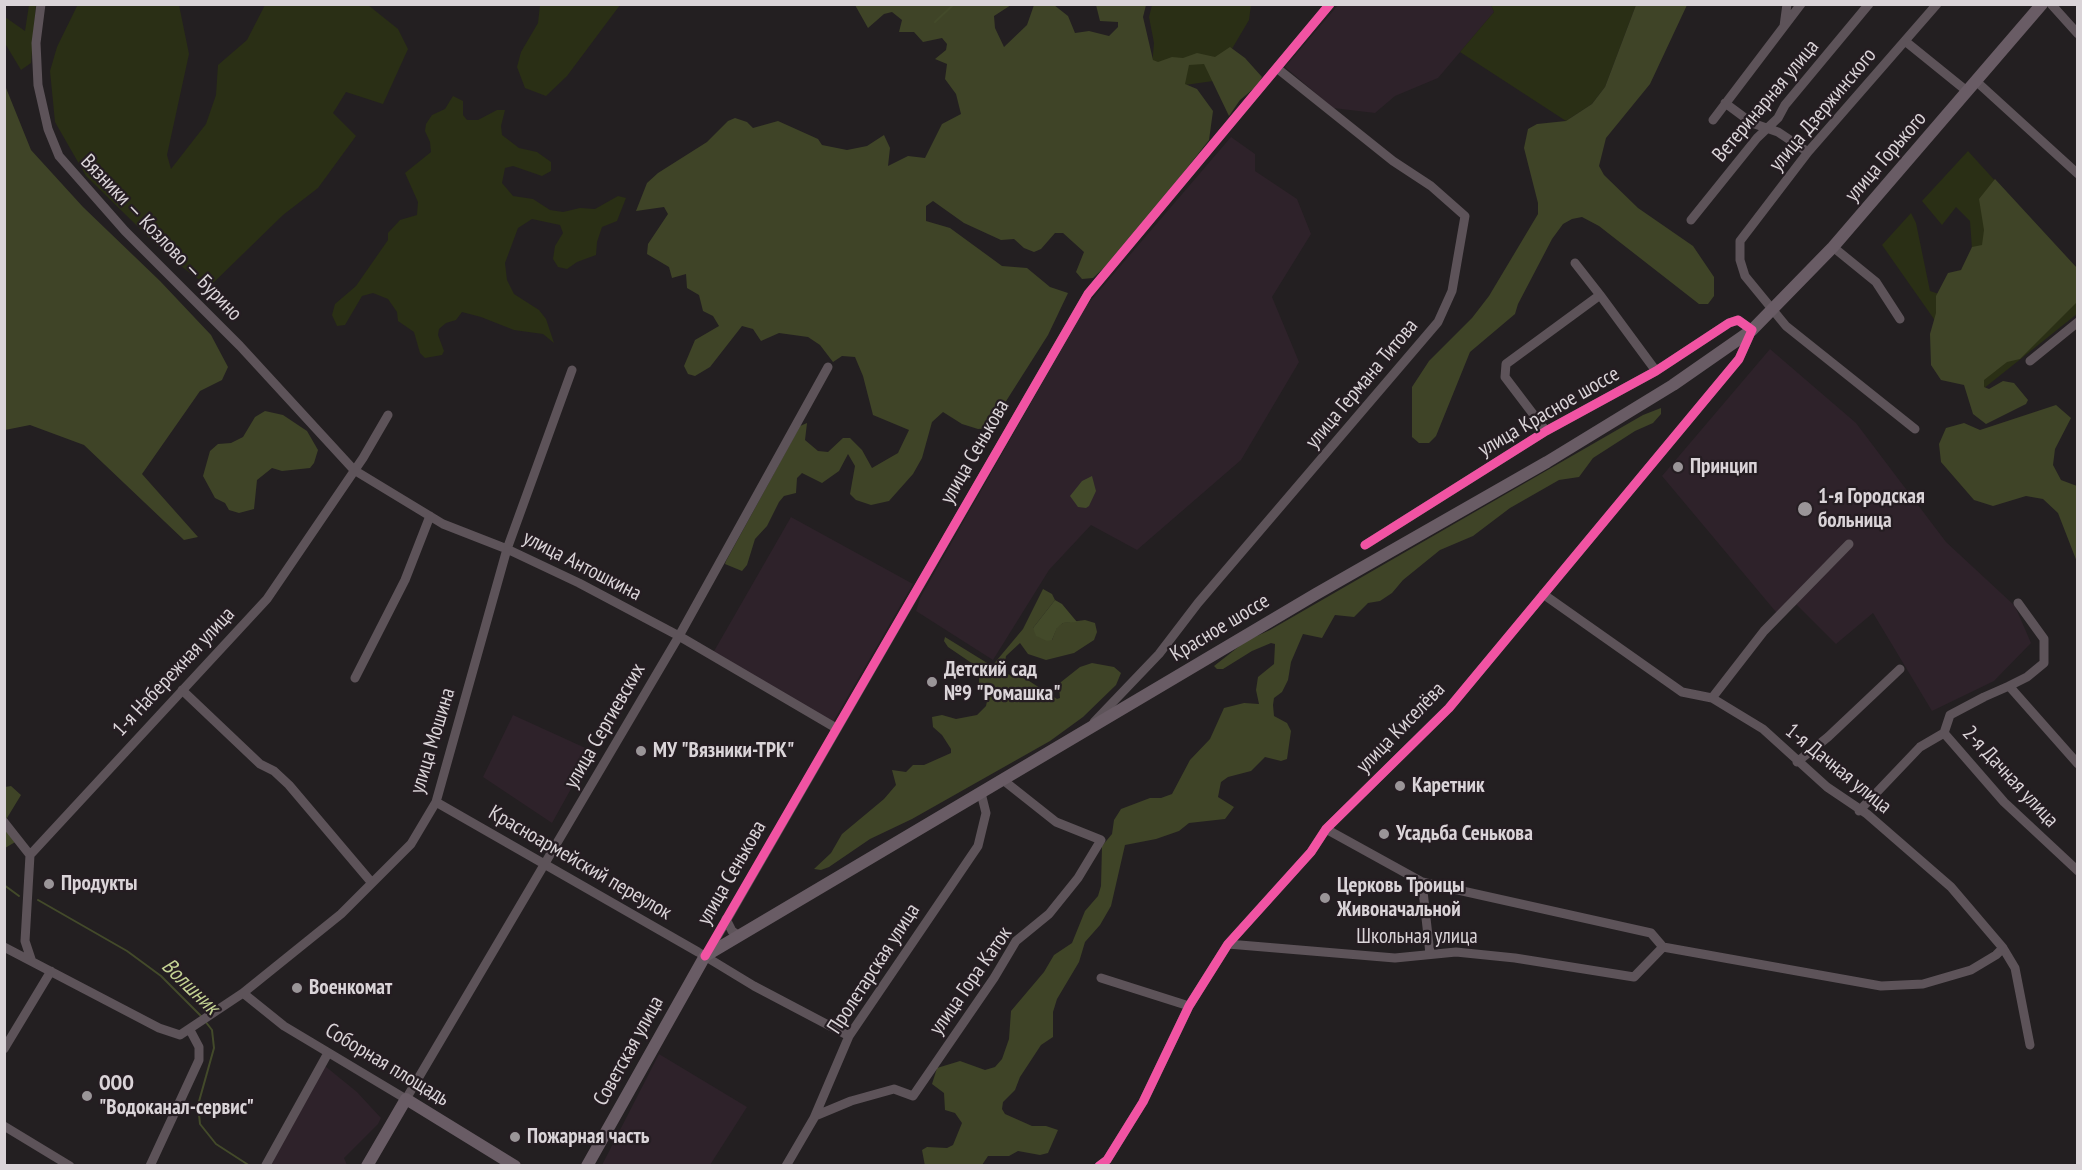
<!DOCTYPE html>
<meta charset="utf-8">
<style>
body{margin:0}
#map{position:relative;width:2082px;height:1170px;overflow:hidden;background:#231f21;font-family:"PT Sans Narrow",sans-serif}
canvas{display:block}
.frame{position:absolute;inset:0;border:6px solid #dad4d8;pointer-events:none}
</style>
<div id="map">
<canvas width="2082" height="1170"></canvas>
<div class="frame"></div>
</div>
<script>
const context = document.querySelector('canvas').getContext('2d');
context.lineJoin = 'round';
function paint(path, color) {
  context.fillStyle = color;
  context.fill(path, 'evenodd');
}
function shape(rows) {
  const path = new Path2D();
  for (const r of rows) {
    path.moveTo(r[0], r[1]);
    for (let i = 2; i < r.length; i += 2) path.lineTo(r[i], r[i + 1]);
  }
  return path;
}
function trace(path, color, width, dash) {
  context.strokeStyle = color;
  context.lineWidth = width;
  context.lineCap = dash ? 'butt' : 'round';
  context.setLineDash(dash || []);
  context.stroke(path);
}
function write(font, color, halo, rows, align = 'center') {
  context.font = font + ' "PT Sans Narrow",sans-serif';
  context.lineWidth = 4.5;
  context.setLineDash([]);
  context.textBaseline = 'middle';
  context.strokeStyle = halo;
  context.fillStyle = color;
  for (const [text, x, y, turn = 0] of rows) {
    context.save();
    context.translate(x, y);
    context.rotate((+turn || 0) * Math.PI / 180);
    context.textAlign = isNaN(turn) ? turn : align;
    if (halo) context.strokeText(text, 0, 0);
    context.fillText(text, 0, 0);
    context.restore();
  }
}
const built = shape([
 [1338,5,1491,5,1494,12,1438,78,1395,96,1375,113,1333,108,1285,67],
 [1231,137,1255,154,1255,171,1297,199,1311,234,1272,297,1299,362,1241,460,1137,550,1091,525,1049,570,993,660,916,611,920,598,1086,306],
 [1770,349,1856,423,1946,542,2015,606,2031,643,1994,681,1932,711,1873,613,1836,644,1795,603,1781,618,1662,476],
 [791,517,913,584,833,722,713,653],
 [513,715,592,751,552,823,483,777],
 [659,1054,747,1107,710,1165,602,1165],
 [325,1066,357,1092,381,1118,378,1124,344,1158,347,1165,268,1166]
]);
const green = shape([
 [78,4,179,5,189,54,167,155,171,169,206,124,216,95,218,65,247,40,265,5,368,5,398,29,408,49,383,104,346,92,333,113,356,136,318,188,283,215,209,287,170,258,86,176,55,122,50,71,57,47],
 [29,5,36,5,31,63,21,70,6,45,5,17,25,31],
 [540,5,620,5,567,76,546,96,525,88,517,67,521,52,538,23],
 [1152,5,1251,5,1249,20,1213,81,1150,90,1154,43,1149,17],
 [1491,5,1636,5,1605,87,1592,104,1566,121,1460,52,1494,12],
 [453,96,463,101,463,115,467,120,478,120,497,110,505,110,501,126,502,135,519,148,537,152,551,162,551,171,542,176,513,166,505,168,502,183,513,196,533,199,550,210,563,212,580,208,595,209,618,196,626,198,617,221,602,227,597,242,596,255,577,262,567,269,558,267,553,259,555,246,563,233,560,225,532,219,518,228,505,263,507,280,514,294,539,310,546,319,554,343,543,334,514,330,481,317,462,312,456,320,446,323,439,329,438,335,444,351,442,355,425,358,420,353,414,332,398,321,397,312,388,299,373,293,362,296,345,325,337,326,332,315,335,304,356,286,388,240,388,233,400,220,417,215,418,202,405,173,431,152,430,142,425,131,426,124,432,115,445,109],
 [1968,151,2077,271,2077,314,1983,389,1882,245,1911,213,1916,223,1930,291,1951,298,1973,263,1970,221,1956,207,1942,225,1922,201]
]);
const forest = shape([
 [855,5,1011,5,994,16,995,28,1004,47,1027,25,1034,5,1054,5,1068,16,1075,33,1089,31,1109,36,1118,27,1118,22,1100,21,1096,5,1146,5,1143,17,1153,60,1158,62,1172,57,1183,58,1197,53,1215,57,1230,47,1245,58,1262,77,1258,85,1240,100,1229,116,1204,64,1189,65,1185,84,1197,89,1213,111,1209,140,1155,209,1109,263,1093,278,1082,279,1076,272,1084,252,1063,233,1055,233,1041,249,1034,252,1024,248,1014,239,1001,240,964,223,933,201,926,206,926,221,950,228,1002,266,1027,268,1050,287,1068,293,1048,335,989,428,978,429,962,424,943,412,932,422,922,458,913,474,889,501,871,505,856,500,850,494,855,466,848,454,839,471,822,483,802,473,797,478,796,493,784,496,779,502,767,526,755,539,747,565,742,571,725,564,726,561,800,426,807,423,805,440,818,451,828,452,843,438,850,438,862,450,872,468,898,453,909,430,873,415,863,376,855,357,842,356,833,362,820,345,808,337,779,333,761,341,753,329,742,326,710,367,695,376,688,374,684,366,695,340,719,326,713,316,703,311,699,295,687,288,686,274,672,278,669,267,647,254,648,244,668,214,664,207,636,211,647,183,658,173,707,142,728,121,735,118,747,122,753,128,778,121,818,139,822,145,847,150,867,146,884,135,890,148,888,166,908,156,925,158,942,124,961,114,956,94,945,79,947,64,935,59,946,50,947,44,942,38,923,42,914,32,899,32,902,20,892,12,884,14,868,28],
 [1636,5,1687,5,1650,84,1606,138,1599,166,1604,175,1638,208,1693,246,1714,277,1714,296,1708,304,1699,304,1599,226,1582,217,1572,219,1563,224,1552,239,1518,304,1515,314,1470,352,1436,436,1429,443,1419,443,1412,437,1412,387,1429,361,1472,318,1489,296,1538,214,1538,203,1524,148,1528,129,1537,124,1566,121,1592,104,1605,87],
 [4,83,31,150,83,207,160,281,211,335,228,367,222,380,200,391,142,474,198,537,184,540,84,445,30,425,5,430],
 [1995,179,2077,268,2078,301,2020,359,2007,362,1984,380,1984,387,1989,389,2003,381,2014,383,2028,400,2026,404,1986,424,1973,414,1964,385,1941,380,1931,365,1930,334,1936,313,1936,296,1948,273,1961,270,1972,247,1982,245,1984,230,1979,199],
 [2056,405,2071,418,2055,449,2053,465,2061,480,2077,486,2077,562,2058,513,2043,499,2026,496,1993,506,1974,500,1941,462,1939,444,1946,428,1964,423,1980,430],
 [1661,408,1661,414,1653,423,1635,431,1593,458,1579,477,1559,480,1510,508,1473,536,1440,550,1403,580,1392,593,1380,601,1368,603,1354,617,1335,615,1322,638,1303,634,1291,662,1288,680,1282,692,1274,698,1273,705,1274,716,1287,723,1291,731,1287,759,1281,761,1265,757,1251,771,1228,777,1221,782,1218,797,1234,807,1225,819,1189,823,1179,831,1156,839,1125,845,1111,906,1100,925,1085,942,1079,962,1057,999,1053,1012,1053,1037,1041,1045,1020,1077,1015,1090,1003,1102,1002,1109,1005,1114,1032,1126,1046,1126,1058,1130,1048,1153,1040,1155,1018,1151,1009,1156,988,1156,982,1165,925,1166,922,1150,927,1147,947,1148,953,1145,962,1123,955,1113,945,1110,944,1093,932,1084,937,1068,960,1061,985,1070,995,1067,1002,1059,1009,1039,1011,1011,1044,972,1054,955,1072,943,1085,911,1098,896,1101,886,1102,846,1112,834,1114,820,1121,809,1150,798,1161,798,1172,794,1190,760,1210,739,1224,708,1244,703,1259,704,1256,690,1258,677,1274,664,1275,644,1271,643,1252,651,1223,669,1217,669,1214,666,1246,641,1270,630,1643,415],
 [265,411,283,415,307,431,318,450,314,463,310,468,282,471,272,468,257,480,254,509,239,513,229,510,225,503,215,498,203,476,210,451,218,444,231,443,243,437,255,417],
 [1043,589,1052,594,1055,600,1033,628,1052,640,1057,627,1063,623,1085,620,1095,623,1097,632,1094,640,1074,653,1046,660,1028,654,1020,643,1006,656,1003,673,1026,679,1057,699,1060,698,1059,686,1061,682,1080,667,1092,663,1114,667,1121,673,1116,685,1083,717,1050,741,912,819,870,839,829,867,821,870,814,869,831,853,842,834,884,799,896,785,892,770,906,772,913,765,924,765,951,753,951,749,942,735,933,727,932,717,942,715,956,719,977,715,986,706,988,696,979,686,979,668,948,647,944,641,945,637,992,666,1023,629],
 [11,786,21,795,7,818,17,841,5,848,5,787]
]);
const water = shape([
 [1092,476,1096,491,1089,506,1086,508,1078,507,1070,496,1082,481],
 [1055,600,1062,604,1077,622,1063,623,1057,628,1052,640,1047,641,1036,636,1033,628]
]);
const stream = shape([
 [935,22,954,4],
 [4,885,19,896],
 [38,900,127,951,161,976,202,1017],
 [205,1021,212,1030,214,1048,198,1105,200,1124,216,1144,250,1166]
]);
const minor = shape([
 [41,4,36,43,38,85,48,129,59,156,125,231,240,346,354,470,443,524,507,549,579,583,679,636,836,728],
 [2051,4,2078,34],
 [1784,26,1787,4],
 [1905,41,1968,92],
 [1977,82,2078,174],
 [1725,103,1752,123,1778,132,1808,152],
 [1713,120,1801,4],
 [1691,220,1757,138,1778,118,1785,105,1869,4],
 [1833,247,1876,282,1900,319],
 [1575,263,1600,295],
 [2030,361,2078,322],
 [1915,429,1786,326,1745,276,1740,260,1740,241,1808,152,1937,4],
 [1546,431,1505,377,1506,364,1600,295,1656,371],
 [1543,594,1682,692,1712,698,1763,729,1827,787,1867,814,1951,887,2003,948,2015,968,2030,1045],
 [2018,603,2044,639,2044,663,2027,677,2009,686,2078,764],
 [355,678,405,580,430,516],
 [182,690,260,764,274,771,289,785,372,883],
 [1712,698,1764,631,1849,544],
 [1094,722,1159,654,1198,603,1438,322,1452,291,1465,216,1431,186,1393,161,1278,69],
 [1944,733,2004,802,2078,871],
 [1797,762,1828,737,1900,669],
 [436,802,698,952,754,986,849,1036],
 [1859,811,1920,747,1944,733,1950,715,1984,697,2009,686],
 [4,822,30,855],
 [1326,829,1422,882,1651,933,1663,947,1881,986,1923,984,1971,970,1996,955,2003,948],
 [1422,882,1430,954],
 [726,919,732,931,739,936],
 [1228,944,1395,958,1456,952,1515,958,1634,977,1663,947],
 [4,947,159,1028,180,1035,243,993,341,914,411,844,436,802,507,549,572,370],
 [707,954,1088,294,1330,4],
 [31,959,25,941,30,855,267,599,363,458,388,415],
 [1101,978,1189,1006],
 [243,993,284,1026,406,1099,679,636,828,367],
 [4,1049,51,971],
 [815,1116,851,1101,894,1089,913,1096,994,978,1016,941,1049,914,1078,878,1101,840,1056,822,1003,780],
 [4,1126,70,1166],
 [266,1165,328,1053],
 [150,1166,199,1060,199,1047,190,1030],
 [786,1166,814,1118,849,1036,978,846,986,813,981,793],
 [1099,1166,1107,1160,1143,1102,1189,1006,1228,944,1311,852,1326,829,1449,708,1739,359,1752,330,1738,320,1729,323,1656,371,1546,431,1365,545]
]);
const major = shape([
 [367,1166,406,1099,515,1166],
 [587,1166,705,956,1316,594,1547,462,1673,385,1752,330,1833,247,2042,4]
]);
const cycleway = shape([
 [705,956,1088,294,1330,4],
 [1099,1166,1107,1160,1143,1102,1189,1006,1228,944,1311,852,1326,829,1449,708,1739,359,1752,330,1738,320,1729,323,1656,371,1546,431,1365,545]
]);
const markers = [
 [1678,467,6,"#9a9598"],
 [1805,509,8,"#9a9598"],
 [932,682,6,"#9a9598"],
 [641,751,6,"#9a9598"],
 [1400,786,6,"#9a9598"],
 [1384,834,6,"#9a9598"],
 [49,884,6,"#9a9598"],
 [1325,898,6,"#9a9598"],
 [297,988,6,"#9a9598"],
 [87,1096,6,"#9a9598"],
 [515,1137,6,"#9a9598"]
];
const streetNames = [
 ["Ветеринарная улица",1766,101,-50],
 ["улица Дзержинского",1823,110,-50],
 ["улица Горького",1886,157,-49],
 ["Вязники — Козлово — Бурино",161,238,46],
 ["улица Германа Титова",1362,384,-50],
 ["улица Красное шоссе",1549,412,-30],
 ["улица Сенькова",975,452,-60],
 ["улица Антошкина",582,566,27],
 ["Красное шоссе",1220,628,-31],
 ["1-я Набережная улица",174,672,-47],
 ["улица Сергиевских",605,726,-60],
 ["улица Киселёва",1401,728,-46],
 ["улица Мошина",433,741,-73],
 ["1-я Дачная улица",1838,769,39],
 ["2-я Дачная улица",2010,777,47],
 ["Красноармейский переулок",580,863,30],
 ["улица Сенькова",732,873,-60],
 ["Школьная улица",1417,937],
 ["Пролетарская улица",874,969,-57],
 ["улица Гора Каток",971,981,-55],
 ["Советская улица",629,1051,-61],
 ["Соборная площадь",387,1065,31]
];
const poiNames = [
 ["Принцип",1690,467],
 ["1-я Городская",1818,497],
 ["больница",1818,521],
 ["Детский сад",944,670],
 ["№9 \"Ромашка\"",944,694],
 ["МУ \"Вязники-ТРК\"",653,751],
 ["Каретник",1412,786],
 ["Усадьба Сенькова",1396,834],
 ["Продукты",61,884],
 ["Церковь Троицы",1337,886],
 ["Живоначальной",1337,910],
 ["Военкомат",309,988],
 ["ООО",99,1084],
 ["\"Водоканал-сервис\"",99,1108],
 ["Пожарная часть",527,1137]
];
const waterNames = [
 ["Волшник",190,987,44]
];
paint(built, '#2e222a');
paint(green, '#2a2f15');
paint(forest, '#3f4427');
paint(water, '#434a2a');
trace(stream, '#434a2a', 2);
trace(minor, '#5d5359', 9);
trace(major, '#695c65', 12);
trace(cycleway, '#f153a3', 9);
for (const [x, y, r, color] of markers) {
  const dot = new Path2D();
  dot.arc(x, y, r, 0, 2 * Math.PI);
  context.fillStyle = color;
  context.fill(dot);
  trace(dot, '#251d22', 2);
}
write('21px', '#dad4d8', '#251d22', streetNames);
write('bold 21px', '#dad4d8', '#251d22', poiNames, 'left');
write('italic 22px', '#c3d293', '#251d22', waterNames);
</script>
